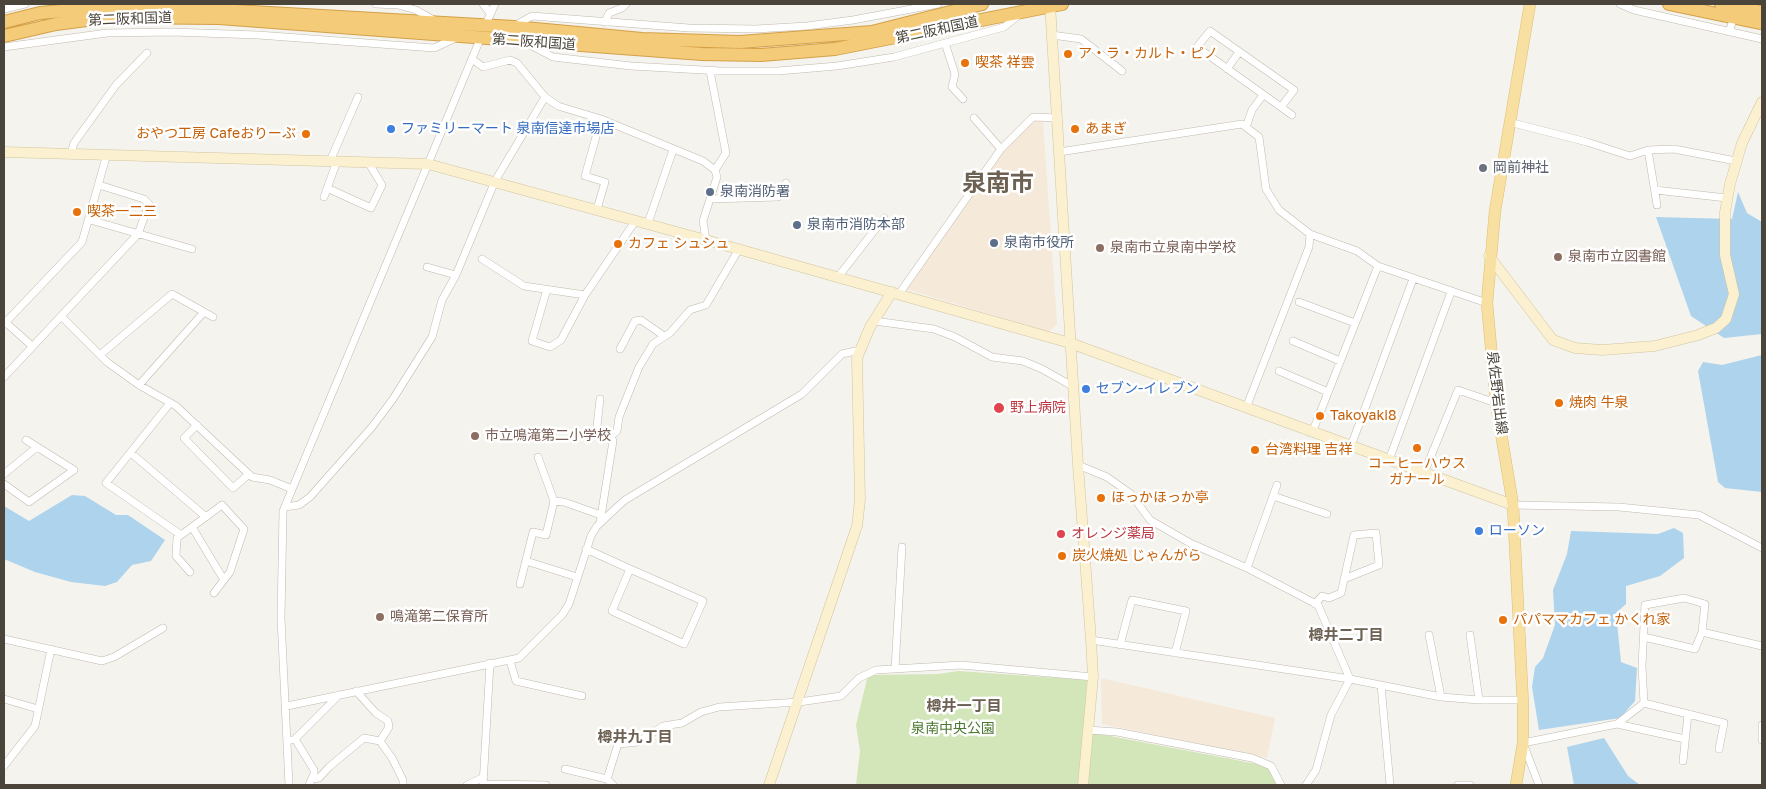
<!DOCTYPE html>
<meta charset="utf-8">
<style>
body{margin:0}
#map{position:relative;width:1766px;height:789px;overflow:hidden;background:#f5f3ed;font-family:"Golos Text",sans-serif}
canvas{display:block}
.frame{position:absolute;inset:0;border:5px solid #4a443a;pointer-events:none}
</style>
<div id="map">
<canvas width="1766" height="789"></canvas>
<div class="frame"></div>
</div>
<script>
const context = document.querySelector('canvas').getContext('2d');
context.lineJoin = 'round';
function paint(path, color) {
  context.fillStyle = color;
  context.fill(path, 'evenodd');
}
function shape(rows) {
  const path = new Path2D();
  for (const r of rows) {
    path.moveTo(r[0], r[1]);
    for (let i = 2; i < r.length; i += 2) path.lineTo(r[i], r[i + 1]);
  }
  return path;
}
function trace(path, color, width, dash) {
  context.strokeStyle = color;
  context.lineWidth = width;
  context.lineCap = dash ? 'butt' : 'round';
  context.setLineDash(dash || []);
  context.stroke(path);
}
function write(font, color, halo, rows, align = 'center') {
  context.font = font + ' "Golos Text","Noto Sans JP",sans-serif';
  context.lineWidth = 5;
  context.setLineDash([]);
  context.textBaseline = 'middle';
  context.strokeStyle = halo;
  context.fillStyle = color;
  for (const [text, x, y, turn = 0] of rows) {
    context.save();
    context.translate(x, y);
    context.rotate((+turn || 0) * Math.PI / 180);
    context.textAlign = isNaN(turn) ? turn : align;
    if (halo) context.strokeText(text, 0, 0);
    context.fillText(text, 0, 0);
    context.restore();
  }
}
const commercial = shape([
 [1033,120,1043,122,1057,324,1049,332,906,289,994,159],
 [1101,678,1275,718,1267,758,1102,724]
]);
const green = shape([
 [958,671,1087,680,1084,731,1262,765,1268,768,1277,785,856,785,860,751,856,725,867,679,872,675,938,674]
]);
const water = shape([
 [1738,192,1747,213,1762,222,1762,334,1724,338,1691,316,1656,217,1732,219],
 [1762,355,1762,492,1725,488,1718,482,1698,371,1703,362,1722,365],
 [72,495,85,496,116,515,128,515,165,540,151,561,132,565,117,582,105,586,71,582,35,572,4,559,4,506,29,521],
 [1674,528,1683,533,1684,558,1660,576,1626,586,1626,604,1616,613,1621,662,1637,668,1635,701,1620,718,1539,730,1532,687,1535,667,1543,658,1555,625,1553,590,1567,554,1571,531,1658,534],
 [1604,738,1628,776,1640,785,1574,785,1567,747]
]);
const street = shape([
 [376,4,398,5,416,10,432,19],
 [483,4,490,13],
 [1620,4,1634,10,1762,39],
 [4,9,25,4],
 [605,22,609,13,622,8,626,4],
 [516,25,532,16,689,28,756,29,807,26,853,20,938,4],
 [485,26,495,4],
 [1729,32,1732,23],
 [1052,35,1081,39,1122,71],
 [945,43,955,74,952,87,963,99],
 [528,44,553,57,631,66,721,71,778,71,837,66,894,57,1004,27,1019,15],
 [4,47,107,33,172,32,258,35,434,48,456,38],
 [472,59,483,67,510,60,517,63,545,97,558,106,601,119,703,161,715,170,717,177,703,221,706,240],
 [1227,69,1239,52],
 [710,71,726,153,715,170],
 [1281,107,1294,90,1210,31,1197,47,1292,115],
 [974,118,1001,149],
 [1509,122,1587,142,1630,156,1648,150,1674,149,1736,161],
 [1246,127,1252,110,1263,95],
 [1648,150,1657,205],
 [1059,152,1242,124,1259,137,1266,189,1279,210,1310,234,1357,251,1378,266,1487,303],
 [71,154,74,143,116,85,147,53],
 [330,161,358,97],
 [327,188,371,208,382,185,368,162],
 [1655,190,1727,198],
 [324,197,337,161],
 [710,199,778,197,786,183],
 [597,209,605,182,585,176,601,119],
 [90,220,192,249],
 [648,223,673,150],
 [482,259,524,286,585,295],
 [427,267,456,275],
 [838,277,884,218],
 [547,289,532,341,550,347,561,340,585,295,636,220],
 [899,294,1001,149,1033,117,1057,118],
 [1299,302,1355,323],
 [61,316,107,362,139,385,176,406,252,477,270,480,292,489],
 [4,321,32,346],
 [874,321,934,329,955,337,992,357,1023,361,1042,369,1074,387],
 [4,324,82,242,107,154],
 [1293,341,1340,361],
 [620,349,635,321,641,320,664,336],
 [100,355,172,294,213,317],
 [1279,371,1328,392],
 [4,377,138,234,149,204,144,199,99,185],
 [139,385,204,312],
 [170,403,106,483,181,535],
 [1246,408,1309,247,1310,234],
 [197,425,184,438,233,488,249,474],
 [1312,433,1378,266],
 [611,436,617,431,619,417,639,367,653,344,670,333,690,310,706,305,739,249],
 [1351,446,1413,279],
 [131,453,206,517],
 [1389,460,1451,292],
 [1078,465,1107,477,1131,494,1150,520,1190,543,1247,568,1318,605,1350,679,1331,715,1316,770,1306,785],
 [1424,473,1458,390,1496,403],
 [4,474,37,447],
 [4,484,29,502,74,470,26,440],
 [1273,496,1327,514],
 [554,501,564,502,601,515],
 [1513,505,1619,507,1699,515,1762,548],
 [285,507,299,505,310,497,372,427,393,399,432,337,442,300,456,275,495,181,545,97],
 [600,523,613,441,611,436,600,431,597,426,600,399],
 [192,527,224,580],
 [586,549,630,569,703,601,684,644,612,611,630,569],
 [526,561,577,577],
 [1247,568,1277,485],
 [190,572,176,556,177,538,222,505,244,529,230,572,214,593],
 [520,584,533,532,546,535,554,501,538,457],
 [1315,604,1322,596,1329,598,1341,593,1354,535,1376,533,1379,565,1344,579],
 [1702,632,1762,646],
 [1429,635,1441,697],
 [1470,635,1479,700],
 [4,639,102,661,114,657,163,628],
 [1091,640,1350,679,1441,697,1479,700,1523,700],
 [1120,645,1132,600,1186,611,1175,653],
 [510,661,516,681,582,696],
 [895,669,902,547],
 [1381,685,1390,785],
 [4,699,38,709],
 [1644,703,1724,723,1719,749],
 [287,706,519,658,562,615,569,604,591,536,597,526,615,509,625,500,802,394,842,354,860,350],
 [1617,724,1685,739],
 [1762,725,1762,740],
 [1088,730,1117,732,1252,758,1271,766,1281,785],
 [295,739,314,770,314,774,309,785],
 [288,741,295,739,339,695],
 [380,741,392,758,403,780,403,785],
 [1683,761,1688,714],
 [4,766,35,726,51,649],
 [565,769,607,779,613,785],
 [312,779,319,778,329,767,364,738,380,741,389,727,388,721,376,713,356,691],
 [607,779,618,744,638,742,663,726,682,723,701,712,719,707,799,702,841,696,859,678,876,670,961,665,1093,677],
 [483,784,546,785],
 [289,785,281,618,283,511,481,37],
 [467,785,484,777],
 [483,785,490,663],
 [1458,785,1470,785],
 [1539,785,1523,743,1617,724,1644,703,1642,666,1645,605,1684,598,1705,604,1702,632,1695,649,1644,637]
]);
const secondary = shape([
 [1050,4,1078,465,1091,640,1093,677,1083,785],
 [4,152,428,164,706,240,1070,343,1513,505],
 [1489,256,1553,340,1575,348,1602,350,1655,346,1698,335,1716,328,1726,319,1734,294,1725,255,1725,212,1730,184,1742,143,1762,102],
 [769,785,857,526,860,500,857,358,870,327,892,292]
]);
const primary = shape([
 [1516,785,1523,743,1523,706,1513,505,1496,403,1487,303,1495,211,1530,4]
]);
const highway = shape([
 [1669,4,1760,23],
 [1721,4,1760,12],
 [4,22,40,13,105,7,165,7,514,27,642,39,740,42,872,32,982,4],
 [4,36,56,24,109,17,219,18,702,54,761,55,835,49,1062,4]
]);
const markers = [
 [1068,54,5,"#e8710a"],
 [965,63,5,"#e8710a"],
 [391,129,5,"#3f7fe0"],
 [1075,129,5,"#e8710a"],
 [306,134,5,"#e8710a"],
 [1483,168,5,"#6b7280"],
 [710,192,5,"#5c6f8a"],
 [77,212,5,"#e8710a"],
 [797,225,5,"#5c6f8a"],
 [994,243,5,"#5c6f8a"],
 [618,244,5,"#e8710a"],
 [1100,248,5,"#8d6e63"],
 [1558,257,5,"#8d6e63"],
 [1086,389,5,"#3f7fe0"],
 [1559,403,5,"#e8710a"],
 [999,408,6,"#e0444e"],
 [1320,416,5,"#e8710a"],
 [475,436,5,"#8d6e63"],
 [1417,448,5,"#e8710a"],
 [1255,450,5,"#e8710a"],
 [1101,498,5,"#e8710a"],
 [1479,531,5,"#3f7fe0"],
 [1061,534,5,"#e0444e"],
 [1062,556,5,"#e8710a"],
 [380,617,5,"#8d6e63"],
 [1503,620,5,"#e8710a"]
];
const streetNames = [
 ["第二阪和国道",130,19,-2],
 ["第二阪和国道",937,30,-12],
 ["第二阪和国道",534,42,4],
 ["泉佐野岩出線",1497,393,83]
];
const foodNames = [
 ["ア・ラ・カルト・ピノ",1078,54],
 ["喫茶 祥雲",975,63],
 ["あまぎ",1085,129],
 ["おやつ工房 Cafeおりーぶ",296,134,"right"],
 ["喫茶一二三",87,212],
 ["カフェ シュシュ",628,244],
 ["焼肉 牛泉",1569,403],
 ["Takoyaki8",1330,416],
 ["台湾料理 吉祥",1265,450],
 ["コーヒーハウス",1417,464,"center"],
 ["ガナール",1417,480,"center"],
 ["ほっかほっか亭",1111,498],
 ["炭火焼処 じゃんがら",1072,556],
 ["パパママカフェ かくれ家",1513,620]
];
const shopNames = [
 ["ファミリーマート 泉南信達市場店",401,129],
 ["セブン-イレブン",1096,389],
 ["ローソン",1489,531]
];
const worshipNames = [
 ["岡前神社",1493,168]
];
const serviceNames = [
 ["泉南消防署",720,192],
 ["泉南市消防本部",807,225],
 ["泉南市役所",1004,243]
];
const educationNames = [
 ["泉南市立泉南中学校",1110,248],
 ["泉南市立図書館",1568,257],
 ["市立鳴滝第二小学校",485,436],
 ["鳴滝第二保育所",390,617]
];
const healthNames = [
 ["野上病院",1010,408],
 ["オレンジ薬局",1071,534]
];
const parkNames = [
 ["泉南中央公園",953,729]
];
const neighbourhoodNames = [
 ["樽井二丁目",1346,635],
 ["樽井一丁目",964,706],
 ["樽井九丁目",635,737]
];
const townNames = [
 ["泉南市",998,183]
];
paint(commercial, '#f5e9da');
paint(green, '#d2e6b9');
paint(water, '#aed3ed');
trace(street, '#c0baaf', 8);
trace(secondary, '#d1c59f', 11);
trace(primary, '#ddbd73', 12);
trace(highway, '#d4a048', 14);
trace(street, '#fff', 7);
trace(secondary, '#fbf1d1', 10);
trace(primary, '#f8e0a3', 11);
trace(highway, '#f4cb78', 12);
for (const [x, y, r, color] of markers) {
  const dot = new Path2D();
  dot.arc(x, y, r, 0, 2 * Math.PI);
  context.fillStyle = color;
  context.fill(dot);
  trace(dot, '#fff', 2);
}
write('14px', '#4a443a', '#fff', streetNames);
write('14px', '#c56008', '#fff', foodNames, 'left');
write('14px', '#366cbe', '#fff', shopNames, 'left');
write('14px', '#5b616d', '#fff', worshipNames, 'left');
write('14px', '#4e5e75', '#fff', serviceNames, 'left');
write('14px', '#785e54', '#fff', educationNames, 'left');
write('14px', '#be3a42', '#fff', healthNames, 'left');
write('14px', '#4c7930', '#fff', parkNames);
write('bold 15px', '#6c6152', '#fff', neighbourhoodNames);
write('bold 24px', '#6c6152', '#fff', townNames);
</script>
